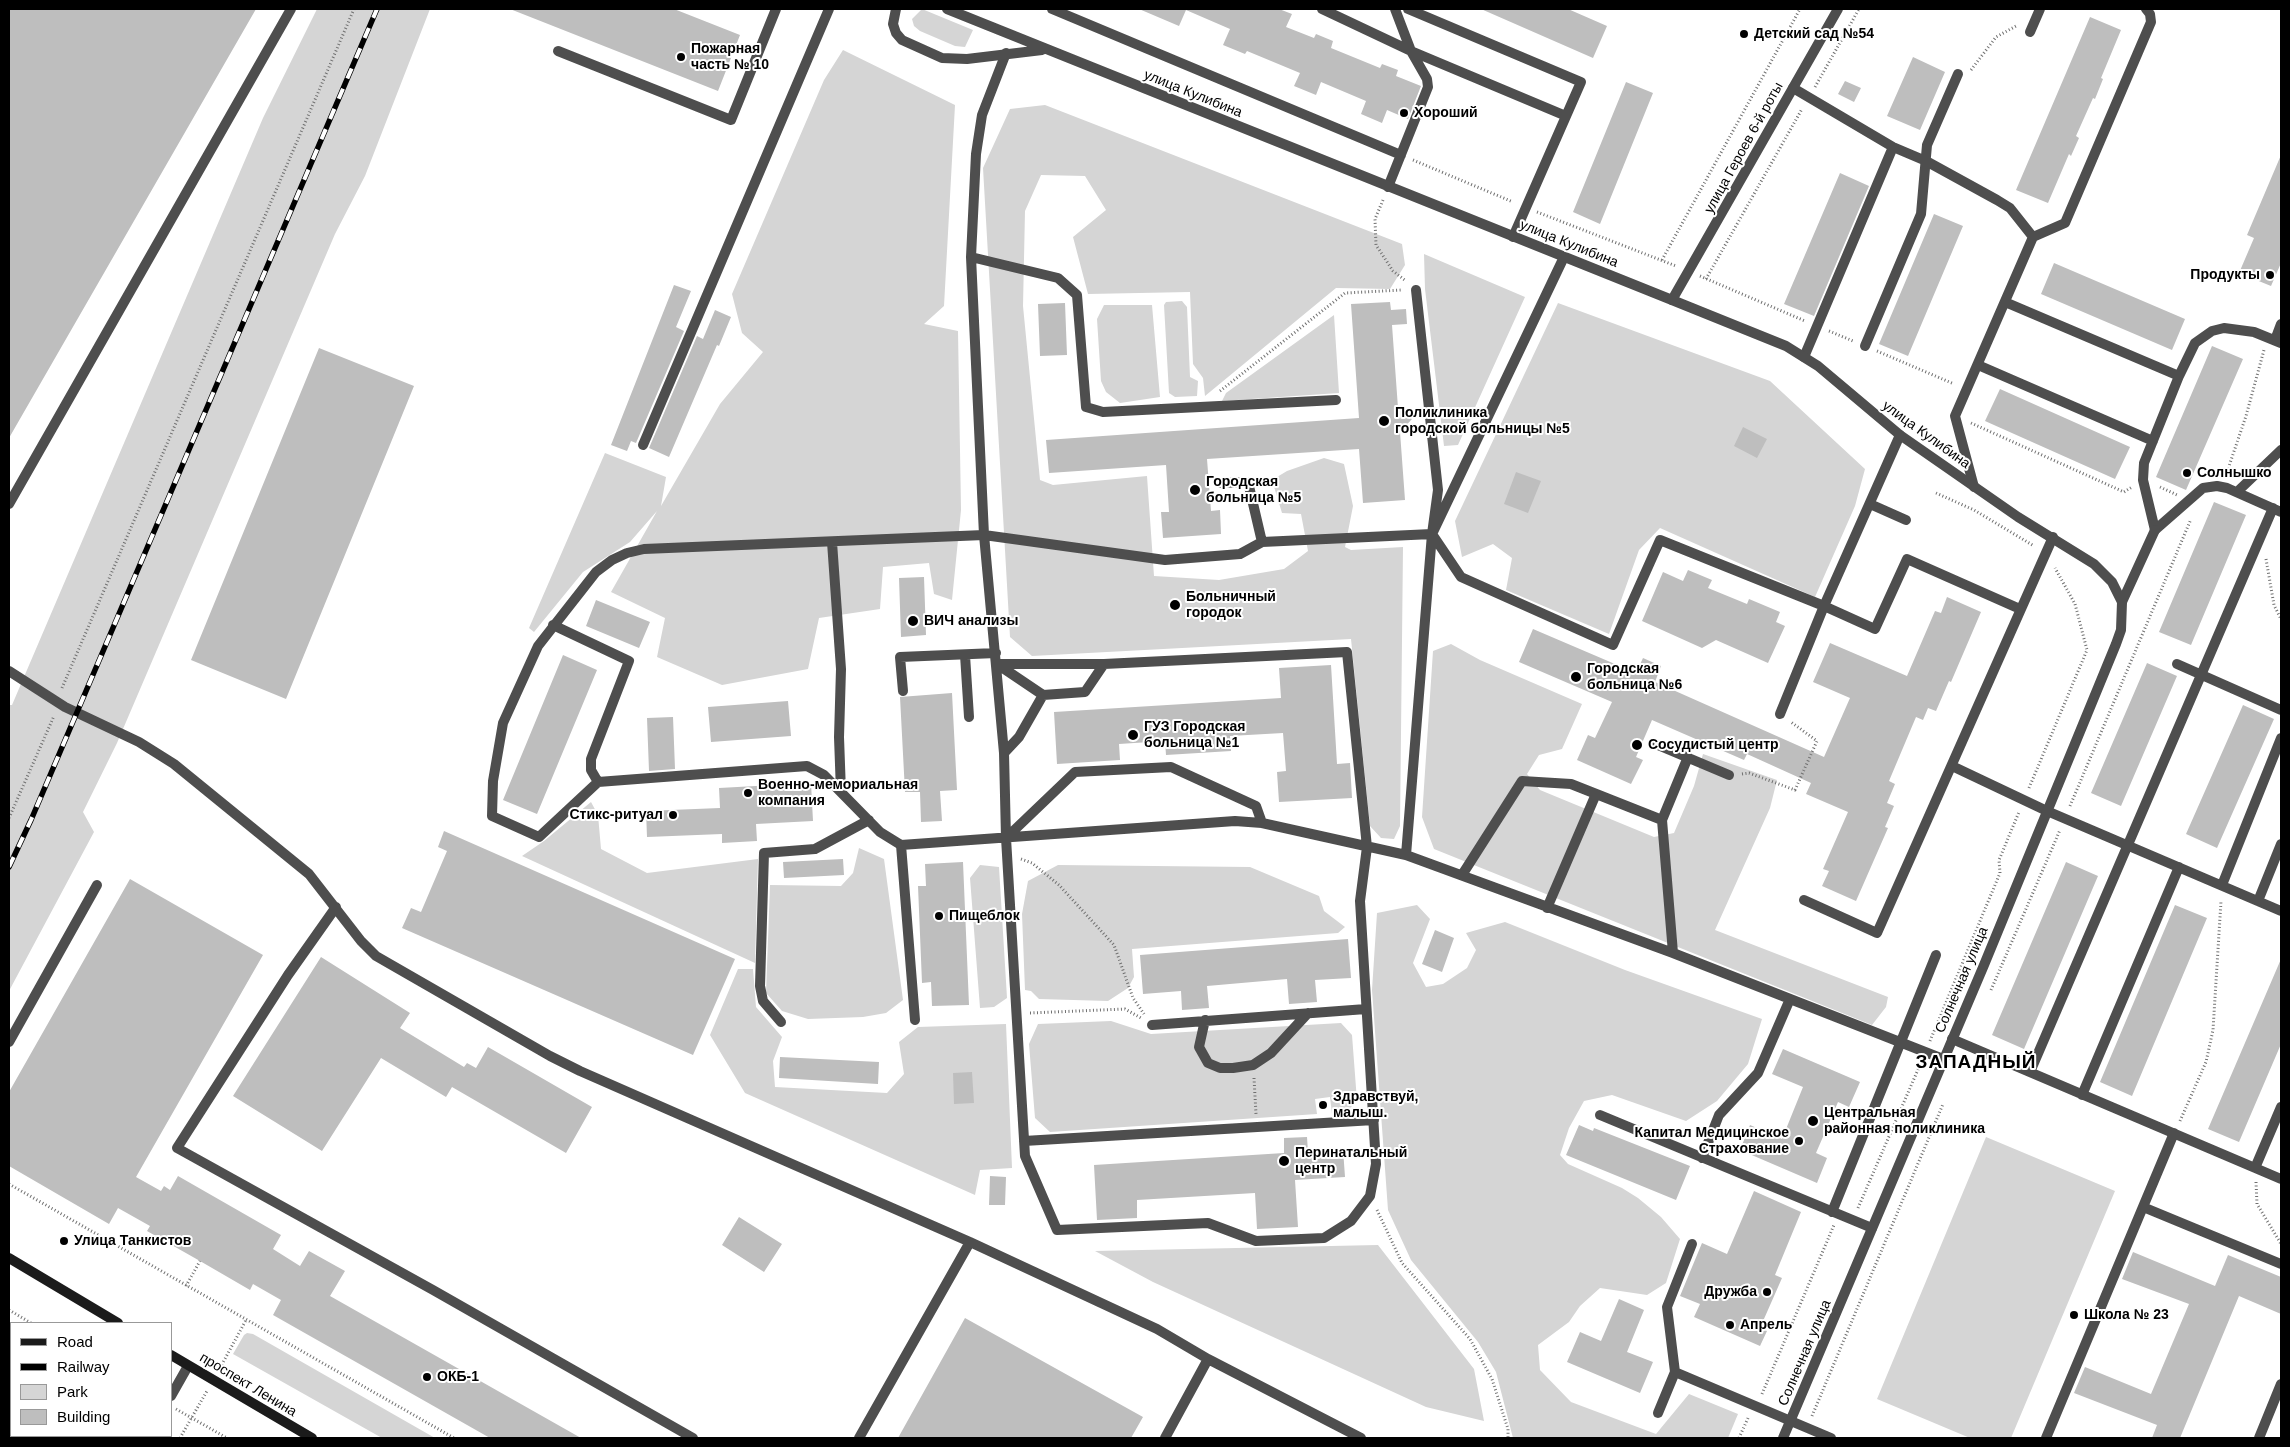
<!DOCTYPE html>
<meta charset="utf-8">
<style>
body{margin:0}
#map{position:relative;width:2290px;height:1447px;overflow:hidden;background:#fff;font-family:Helvetica,sans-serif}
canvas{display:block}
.frame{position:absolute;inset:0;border:10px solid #000;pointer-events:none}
.legend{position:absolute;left:10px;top:1322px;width:162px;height:115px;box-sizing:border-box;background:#fff;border:1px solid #999;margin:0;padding:6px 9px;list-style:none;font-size:15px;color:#000}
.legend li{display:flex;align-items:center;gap:10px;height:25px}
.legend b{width:25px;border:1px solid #999}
</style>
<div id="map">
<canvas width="2290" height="1447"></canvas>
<div class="frame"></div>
<ul class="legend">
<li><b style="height:6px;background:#1b1b1b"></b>Road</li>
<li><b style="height:6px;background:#000"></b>Railway</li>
<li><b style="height:14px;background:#d5d5d5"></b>Park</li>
<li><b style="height:14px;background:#bebebe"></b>Building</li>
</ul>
</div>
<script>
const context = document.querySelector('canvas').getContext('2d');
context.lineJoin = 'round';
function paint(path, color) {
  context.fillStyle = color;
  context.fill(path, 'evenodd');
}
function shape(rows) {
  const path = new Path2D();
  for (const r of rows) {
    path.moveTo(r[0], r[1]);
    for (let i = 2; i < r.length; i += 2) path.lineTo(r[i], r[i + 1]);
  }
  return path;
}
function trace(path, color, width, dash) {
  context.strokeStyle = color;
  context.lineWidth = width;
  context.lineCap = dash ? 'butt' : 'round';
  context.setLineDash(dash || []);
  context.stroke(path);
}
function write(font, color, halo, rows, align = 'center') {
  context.font = font + ' Helvetica,sans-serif';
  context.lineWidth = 4;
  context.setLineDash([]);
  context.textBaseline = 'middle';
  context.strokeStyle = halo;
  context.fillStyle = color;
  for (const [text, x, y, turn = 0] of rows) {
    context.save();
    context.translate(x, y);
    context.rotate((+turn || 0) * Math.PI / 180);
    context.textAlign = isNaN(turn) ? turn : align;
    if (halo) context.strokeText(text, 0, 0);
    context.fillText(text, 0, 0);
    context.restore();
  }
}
const green = shape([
 [317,9,430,9,365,176,335,234,117,743,83,812,94,832,9,991,9,705,12,705,263,118],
 [922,9,973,30,965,47,955,46,920,31,914,26,912,19],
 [843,50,955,105,944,306,924,324,958,331,961,510,952,600,934,594,929,563,883,567,880,609,819,618,808,669,722,685,657,657,665,618,611,592,657,511,630,542,583,572,534,632,529,628,605,453,666,477,661,506,720,404,763,352,742,333,732,294,824,80],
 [1045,105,1402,244,1405,265,1390,289,1336,288,1205,396,1203,378,1193,364,1190,292,1088,294,1073,237,1106,210,1085,176,1041,175,1025,211,1023,306,1040,480,1053,485,1147,476,1154,576,1219,580,1284,569,1308,551,1301,514,1282,513,1272,480,1287,471,1324,458,1344,464,1353,506,1345,547,1351,550,1403,547,1400,826,1394,839,1381,838,1370,826,1351,639,1032,656,1010,637,983,168,1010,109],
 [1424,254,1525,297,1458,445,1444,446,1425,289],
 [1182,301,1187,307,1190,377,1198,381,1197,396,1175,397,1169,393,1164,305,1166,302],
 [1558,303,1770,381,1865,469,1855,506,1815,597,1660,528,1639,550,1609,634,1506,590,1512,558,1493,544,1462,557,1455,521],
 [1104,305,1152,305,1160,397,1120,403,1106,392,1101,381,1097,319],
 [1334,315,1339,393,1222,401,1226,393],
 [1451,644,1480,660,1582,704,1562,749,1539,755,1527,774,1540,790,1654,837,1674,833,1694,786,1703,754,1777,780,1770,808,1715,930,1888,997,1886,1007,1872,1025,1434,849,1422,817,1433,651],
 [591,802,598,815,601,849,647,873,758,859,755,963,522,856,544,841],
 [859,848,884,859,903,1000,886,1013,863,1017,808,1019,782,1011,766,993,770,885,841,886,853,873],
 [980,865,999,867,1007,998,994,1007,980,1008,970,878],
 [1058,865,1250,867,1319,896,1324,911,1345,927,1338,933,1132,949,1134,977,1128,988,1108,1001,1039,999,1031,991,1025,990,1022,914,1028,881],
 [1417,905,1430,919,1413,963,1426,987,1443,984,1467,968,1476,950,1466,933,1505,922,1625,970,1762,1019,1748,1064,1717,1101,1686,1121,1612,1095,1584,1101,1569,1128,1560,1155,1568,1164,1622,1188,1638,1198,1661,1217,1680,1239,1666,1283,1647,1295,1600,1288,1580,1306,1569,1322,1538,1345,1540,1370,1571,1402,1656,1434,1689,1394,1738,1414,1728,1438,1513,1438,1496,1372,1478,1342,1411,1260,1388,1210,1372,990,1377,913],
 [738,969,753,969,756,1007,782,1037,773,1061,775,1087,887,1093,904,1074,899,1042,918,1027,1006,1024,1012,1168,980,1170,975,1195,745,1093,710,1035],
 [1111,1021,1151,1034,1341,1023,1352,1035,1357,1101,1345,1113,1332,1114,1330,1097,1315,1099,1317,1114,1050,1132,1035,1118,1029,1044,1038,1024],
 [1986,1137,2115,1191,2011,1438,1970,1438,1877,1399],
 [1378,1245,1474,1369,1484,1421,1426,1407,1153,1282,1095,1251],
 [247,1333,253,1334,435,1438,382,1438,233,1354,244,1335]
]);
const building = shape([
 [9,9,256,9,9,438],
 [510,9,674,9,740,35,718,91],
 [1139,9,1279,9,1292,14,1286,27,1314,38,1316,34,1333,41,1331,48,1380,68,1382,64,1398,70,1396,76,1421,86,1408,119,1387,110,1382,123,1361,114,1366,101,1321,82,1316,95,1294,86,1300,73,1247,51,1245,54,1223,45,1230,29,1186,10,1179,26],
 [1481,9,1568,9,1607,26,1593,58],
 [2090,17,2121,30,2101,78,2103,79,2095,99,2093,98,2076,136,2079,138,2071,156,2069,154,2048,203,2016,190],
 [1913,57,1945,72,1920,130,1887,116],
 [1845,81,1861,88,1854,102,1838,94],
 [1626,82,1653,93,1600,224,1573,212],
 [2281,155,2281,263,2271,286,2239,273,2254,238,2247,235],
 [1840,173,1869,186,1814,316,1784,304],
 [1934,214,1963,226,1908,356,1879,344],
 [2054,263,2185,319,2172,350,2041,294],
 [674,285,691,291,676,327,684,331,636,443,631,441,627,451,611,445],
 [1390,302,1391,310,1406,309,1407,324,1392,325,1398,408,1412,419,1400,432,1405,500,1363,503,1359,449,1207,459,1211,511,1220,510,1221,534,1163,538,1161,512,1169,512,1166,465,1049,473,1046,440,1359,418,1351,304],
 [1065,303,1067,355,1040,356,1038,304],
 [715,310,731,317,719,346,717,345,669,457,649,448,697,336,703,339],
 [2212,346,2243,359,2186,490,2156,477],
 [319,348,414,386,286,699,191,660],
 [2000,389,2130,447,2115,479,1985,421],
 [1743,427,1767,439,1757,458,1734,446],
 [1516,472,1541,481,1528,513,1504,504],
 [2214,502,2246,515,2191,645,2159,632],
 [1688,570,1712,580,1708,588,1747,604,1749,599,1780,612,1776,622,1785,626,1768,663,1716,640,1702,648,1642,621,1663,572,1683,581],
 [924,577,926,635,901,637,899,578],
 [1947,597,1981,612,1951,682,1949,681,1936,711,1928,708,1923,720,1916,717,1889,781,1895,784,1887,803,1894,806,1885,827,1888,828,1856,901,1822,886,1829,871,1823,869,1848,812,1806,794,1811,783,1747,754,1744,760,1652,720,1636,757,1643,760,1631,784,1577,760,1588,735,1595,738,1612,702,1519,662,1533,629,1636,673,1643,658,1661,666,1655,682,1824,757,1850,698,1813,682,1830,643,1907,676,1935,611,1941,613],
 [596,600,650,622,639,648,586,626],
 [563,655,597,670,537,814,503,800],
 [2147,663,2177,676,2121,806,2091,793],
 [1331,665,1337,764,1350,763,1352,798,1279,802,1277,772,1286,771,1283,733,1230,736,1231,751,1166,755,1165,741,1119,744,1120,760,1057,764,1054,712,1281,698,1279,668],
 [952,693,957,790,940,791,942,821,921,822,920,792,905,792,900,697],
 [788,701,791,736,711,742,708,707],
 [2243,705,2274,719,2217,848,2186,834],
 [673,717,675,769,649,771,647,718],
 [811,783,813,821,756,824,757,841,722,843,722,834,647,837,646,811,720,808,719,788],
 [444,831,735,959,693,1055,402,928,411,908,421,912,447,851,438,847],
 [843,859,844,875,784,878,783,862],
 [963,862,969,1005,932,1006,931,982,922,983,918,886,926,886,925,864],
 [2066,862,2098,876,2024,1049,1992,1035],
 [130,879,263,955,136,1177,161,1191,164,1186,170,1190,178,1176,281,1235,273,1249,300,1266,309,1251,345,1271,330,1296,581,1438,490,1438,273,1315,281,1300,253,1284,250,1290,200,1261,147,1231,150,1226,118,1208,109,1224,9,1166,9,1092],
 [2175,905,2207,918,2132,1096,2100,1082],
 [1435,930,1454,938,1442,972,1422,964],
 [1348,939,1351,978,1315,980,1317,1002,1289,1004,1287,979,1207,986,1209,1008,1182,1010,1181,991,1143,994,1140,955],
 [321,957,410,1013,400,1028,464,1067,467,1063,476,1068,488,1047,592,1107,566,1153,452,1087,446,1097,381,1058,322,1151,233,1096],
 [2281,959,2281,1044,2239,1142,2208,1129],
 [1783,1049,1860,1082,1849,1107,1838,1102,1816,1153,1827,1158,1817,1183,1740,1150,1750,1125,1782,1139,1803,1087,1772,1074],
 [780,1057,879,1062,878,1084,779,1078],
 [972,1072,974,1103,954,1104,953,1073],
 [1579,1125,1593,1131,1594,1128,1690,1166,1676,1200,1566,1155],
 [1307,1137,1308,1152,1343,1149,1345,1177,1295,1180,1298,1227,1257,1229,1255,1193,1137,1200,1137,1218,1097,1220,1094,1165,1284,1153,1284,1138],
 [990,1176,1006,1177,1005,1205,989,1205],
 [1754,1191,1801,1212,1775,1275,1782,1278,1760,1328,1767,1331,1760,1346,1694,1317,1700,1304,1680,1296,1702,1243,1727,1254],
 [739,1217,782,1244,764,1272,722,1245],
 [2133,1252,2215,1286,2228,1255,2281,1277,2281,1314,2239,1296,2180,1438,2152,1438,2157,1425,2074,1393,2085,1367,2151,1394,2189,1304,2122,1279],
 [1619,1299,1644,1310,1627,1352,1653,1362,1640,1393,1567,1362,1580,1332,1601,1341],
 [965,1318,1143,1417,1131,1438,898,1438]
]);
const path = shape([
 [1971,70,1996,37,2018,25],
 [1815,87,1859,9],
 [1413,160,1513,202],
 [1383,200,1375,219,1376,245,1393,271,1406,281],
 [1537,212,1676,266],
 [1662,260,1800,9],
 [1700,276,1805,321],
 [1706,279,1802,109],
 [1829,331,1853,341],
 [1877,351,1954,384],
 [1220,391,1345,293,1402,290],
 [1971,423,2124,492,2132,487],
 [2226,475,2246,416,2264,350],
 [2160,487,2177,495],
 [1936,493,1974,510,2034,546],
 [2266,559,2274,605,2281,619],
 [62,688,354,9],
 [1742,774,1749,773,1795,790,1817,741,1791,722],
 [2029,788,2087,650,2075,604,2055,568],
 [2070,806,2191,519],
 [9,818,54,716],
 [1021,859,1032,863,1059,885,1114,945,1133,998,1144,1014],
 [1991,990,2060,830],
 [1030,1013,1125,1009,1141,1018],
 [1930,1041,2000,873,1999,860,2019,812],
 [1254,1078,1256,1114],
 [2180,1121,2206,1062,2213,1030,2221,901],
 [2256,1182,2257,1204,2281,1244],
 [9,1184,454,1438],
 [1858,1208,1920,1065],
 [1377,1210,1402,1263,1470,1339,1492,1379,1508,1429,1508,1438],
 [186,1286,200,1261],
 [9,1310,31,1323],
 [220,1368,246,1320],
 [1762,1394,1834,1225],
 [176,1409,227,1438],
 [1812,1416,1943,1104],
 [111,1438,113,1436],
 [180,1438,207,1391],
 [1739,1438,1748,1418]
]);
const service = shape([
 [1052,9,1401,155],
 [1322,9,1411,51,1566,116],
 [1408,9,1581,82,1513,237],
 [2030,32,2040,9],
 [558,51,731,120,776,9],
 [1793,88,1893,147,1926,161,1997,200,2010,208,2033,237],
 [1388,187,1428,87,1427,79,1411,51,1395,9],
 [971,257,1058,278,1077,295,1086,407,1103,412,1336,400],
 [1564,257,1432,534,1461,577,1613,645,1660,540,1824,606,1875,629,1907,559,2020,609],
 [2005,302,2179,376],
 [2275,340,2281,324],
 [2281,343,2254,332,2224,328,2212,331,2195,343,2179,376,2144,463,2143,480,2155,530,2203,488,2217,486,2227,488,2281,512],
 [1865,346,1921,214,1927,145,1958,74],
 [1804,357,1893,147],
 [1978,365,2153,441],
 [643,445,829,9],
 [1221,483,1248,482,1262,542],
 [1974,487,1955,416,2033,237,2065,223,2151,22,2150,14,2146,9],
 [2237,492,2281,450],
 [9,504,291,9],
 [1870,504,1906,520],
 [1432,534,1262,542,1240,554,1165,560,984,535,644,549,627,553,612,560,596,572,538,646,503,723,493,781,492,816,539,837,598,782,807,766,824,775,880,832,901,845,1235,821,1262,823,1406,855,1673,953,1943,1059],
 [832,542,841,669,839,737,841,792],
 [553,625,629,661,591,759,591,770,598,782],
 [965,655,969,717],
 [997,664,1104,664,1347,652,1367,847,1360,901,1376,1164,1370,1196,1351,1221,1324,1238,1256,1241,1208,1223,1057,1230,1025,1156,1006,838,1004,753,984,535,971,257,976,154,982,115,1006,53],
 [997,664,1043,695],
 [2177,664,2281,710],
 [9,671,65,707,139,742,174,764,309,874,361,941,376,956,550,1056,580,1071,970,1242,1157,1329,1208,1359,1361,1438],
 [903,691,900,657,996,653],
 [1780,714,1824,606,1900,435],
 [1653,743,1729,775],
 [1004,753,1019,737,1043,695,1085,692,1104,664],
 [1952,766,2047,811,2281,911],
 [1662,820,1688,757],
 [1006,838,1075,772,1171,767,1256,806,1262,823],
 [901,845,915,1020],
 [1406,855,1432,534,1438,490,1416,290],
 [1462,875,1522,781,1571,784,1662,820,1673,953],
 [2222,885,2281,738],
 [1804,900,1877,933,2053,537],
 [2258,901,2281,844],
 [336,907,288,975,177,1148,433,1290,693,1438],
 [1547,908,1596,794],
 [1205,1020,1199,1047,1208,1063,1220,1068,1233,1068,1253,1065,1271,1053,1308,1013],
 [781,1022,763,1001,760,986,764,853,815,849,869,820],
 [1152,1025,1366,1009],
 [1952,1039,2281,1179],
 [9,1042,97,885],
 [2030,1072,2273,508],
 [2082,1095,2179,867],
 [1600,1115,1872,1228],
 [1024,1141,1374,1120],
 [1702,1158,1719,1115,1758,1073,1790,999],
 [2255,1168,2281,1107],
 [2143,1207,2281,1264],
 [1832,1212,1936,955],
 [9,1349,11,1350],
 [1675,1372,1667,1307,1692,1244],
 [1658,1413,1675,1372,1831,1438],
 [9,1432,11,1433],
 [859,1438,970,1242],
 [1165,1438,1208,1359],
 [2046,1438,2174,1133],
 [2259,1438,2281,1384]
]);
const minor = shape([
 [896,9,893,24,896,33,902,40,942,58,967,59,1042,50],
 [947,9,1672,300],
 [2122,602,2155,530]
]);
const tertiary = shape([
 [171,1396,188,1366],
 [147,1438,149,1436],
 [1783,1438,1984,965,2116,644,2121,630,2122,602,2112,582,2094,564,2018,517,1900,435,1818,366,1786,346,1672,300,1838,9]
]);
const secondary = shape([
 [9,1258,118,1323],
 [171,1355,312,1438]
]);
const rail = shape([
 [9,867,31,820,377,9]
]);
const markers = [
 [1744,34,5,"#000"],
 [681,57,5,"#000"],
 [1404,113,5,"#000"],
 [2270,275,5,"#000"],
 [1384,421,6,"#000"],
 [2187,473,5,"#000"],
 [1195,490,6,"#000"],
 [1175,605,6,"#000"],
 [913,621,6,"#000"],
 [1576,677,6,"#000"],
 [1133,735,6,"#000"],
 [1637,745,6,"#000"],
 [748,793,5,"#000"],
 [673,815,5,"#000"],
 [939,916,5,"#000"],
 [1323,1105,5,"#000"],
 [1813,1121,6,"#000"],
 [1799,1141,5,"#000"],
 [1284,1161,6,"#000"],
 [64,1241,5,"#000"],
 [1767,1292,5,"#000"],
 [2074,1315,5,"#000"],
 [1730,1325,5,"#000"],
 [427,1377,5,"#000"]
];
const poiNames = [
 ["Детский сад №54",1754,34],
 ["Пожарная",691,49],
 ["часть № 10",691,65],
 ["Хороший",1414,113],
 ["Продукты",2260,275,"right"],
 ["Поликлиника",1395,413],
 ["городской больницы №5",1395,429],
 ["Солнышко",2197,473],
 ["Городская",1206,482],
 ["больница №5",1206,498],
 ["Больничный",1186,597],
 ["городок",1186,613],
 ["ВИЧ анализы",924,621],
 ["Городская",1587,669],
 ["больница №6",1587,685],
 ["ГУЗ Городская",1144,727],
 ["больница №1",1144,743],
 ["Сосудистый центр",1648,745],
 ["Военно-мемориальная",758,785],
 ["компания",758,801],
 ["Стикс-ритуал",663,815,"right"],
 ["Пищеблок",949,916],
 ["Здравствуй,",1333,1097],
 ["малыш.",1333,1113],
 ["Центральная",1824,1113],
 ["районная поликлиника",1824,1129],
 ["Капитал Медицинское",1789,1133,"right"],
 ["Страхование",1789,1149,"right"],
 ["Перинатальный",1295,1153],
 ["центр",1295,1169],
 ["Улица Танкистов",74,1241],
 ["Дружба",1757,1292,"right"],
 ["Школа № 23",2084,1315],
 ["Апрель",1740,1325],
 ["ОКБ-1",437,1377]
];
const streetNames = [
 ["улица Кулибина",1193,94,22],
 ["улица Героев 6-й роты",1744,148,-61],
 ["улица Кулибина",1569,244,22],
 ["улица Кулибина",1926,435,36],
 ["Солнечная улица",1962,980,-67],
 ["Солнечная улица",1805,1353,-67],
 ["проспект Ленина",248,1385,31]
];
const districtNames = [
 ["ЗАПАДНЫЙ",1976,1063]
];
paint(green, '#d5d5d5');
paint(building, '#bebebe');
trace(path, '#707070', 3, [1, 2.5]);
trace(service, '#4e4e4e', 10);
trace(minor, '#4e4e4e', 10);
trace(tertiary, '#4e4e4e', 10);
trace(secondary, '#1b1b1b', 10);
trace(rail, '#000', 5.5);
trace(rail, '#fff', 4, [11]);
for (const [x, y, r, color] of markers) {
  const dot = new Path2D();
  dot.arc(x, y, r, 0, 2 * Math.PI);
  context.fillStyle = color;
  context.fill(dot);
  trace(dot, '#fff', 2);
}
write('bold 14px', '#000', '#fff', poiNames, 'left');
write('14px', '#000', '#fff', streetNames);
context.letterSpacing = '1px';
write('bold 19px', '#000', '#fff', districtNames);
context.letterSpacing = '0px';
</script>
